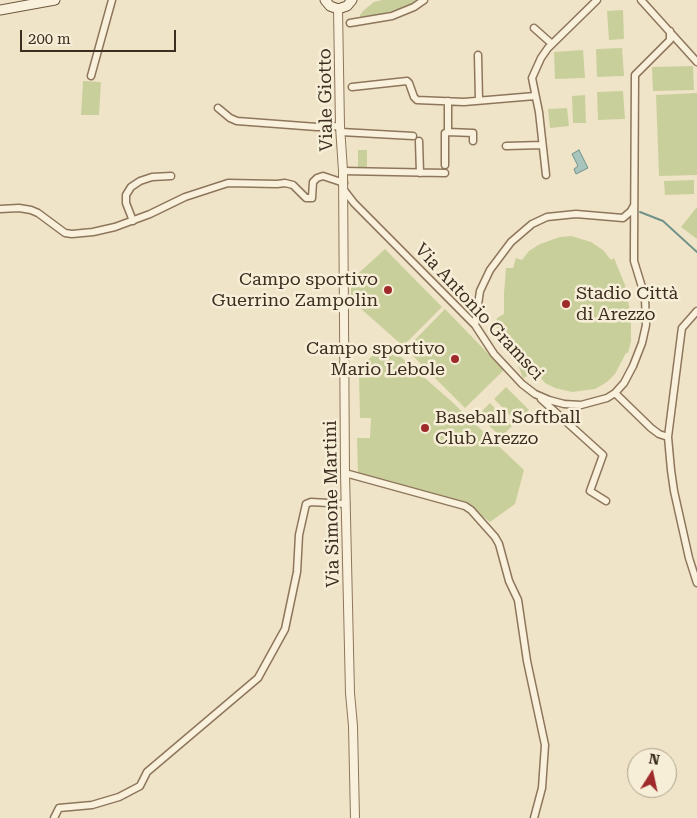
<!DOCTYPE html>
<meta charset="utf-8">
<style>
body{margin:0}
#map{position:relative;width:697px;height:818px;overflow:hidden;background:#f0e4c8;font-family:"Roboto Serif",serif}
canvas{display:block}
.north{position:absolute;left:627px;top:748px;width:50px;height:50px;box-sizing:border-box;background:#f7eed8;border:1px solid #ada18e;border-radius:50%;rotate:10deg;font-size:14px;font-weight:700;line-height:20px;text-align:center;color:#3d2e20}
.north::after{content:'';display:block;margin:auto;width:18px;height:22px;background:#9e2a2b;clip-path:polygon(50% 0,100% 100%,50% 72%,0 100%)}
.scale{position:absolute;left:20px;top:30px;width:156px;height:22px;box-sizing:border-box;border:2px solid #3d2e20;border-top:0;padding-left:6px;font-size:15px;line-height:18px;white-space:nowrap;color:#3d2e20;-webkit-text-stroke:4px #f7eed8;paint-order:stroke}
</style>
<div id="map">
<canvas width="697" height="818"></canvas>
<div class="north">N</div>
<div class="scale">200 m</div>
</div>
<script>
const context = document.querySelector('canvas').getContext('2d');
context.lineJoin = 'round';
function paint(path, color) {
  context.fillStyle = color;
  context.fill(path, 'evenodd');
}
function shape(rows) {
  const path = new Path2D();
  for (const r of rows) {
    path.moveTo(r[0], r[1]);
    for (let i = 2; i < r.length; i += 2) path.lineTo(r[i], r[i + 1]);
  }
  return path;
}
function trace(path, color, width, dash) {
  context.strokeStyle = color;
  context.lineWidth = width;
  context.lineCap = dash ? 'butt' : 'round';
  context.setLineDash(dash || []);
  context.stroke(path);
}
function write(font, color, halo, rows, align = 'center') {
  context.font = font + ' "Roboto Serif",serif';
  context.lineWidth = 5;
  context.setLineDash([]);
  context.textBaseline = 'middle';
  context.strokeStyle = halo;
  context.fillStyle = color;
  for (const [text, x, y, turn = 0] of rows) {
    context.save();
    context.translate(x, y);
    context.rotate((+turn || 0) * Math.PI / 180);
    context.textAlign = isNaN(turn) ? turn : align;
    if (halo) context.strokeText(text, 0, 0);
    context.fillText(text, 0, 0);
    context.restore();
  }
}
const green = shape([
 [382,0,419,0,400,9,360,19,360,15,364,10,374,2],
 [623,10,624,39,609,40,607,11],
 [622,48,624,76,597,77,596,49],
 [583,50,585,78,555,79,554,52],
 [693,66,694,90,653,91,652,67],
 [83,81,101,82,99,115,81,115],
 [623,91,625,119,598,120,597,92],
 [697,93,697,175,659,176,656,95],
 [585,95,586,123,573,123,572,96],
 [567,108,569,126,550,128,548,109],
 [358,150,367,150,367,171,360,171,358,167],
 [694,180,694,194,665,195,664,181],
 [697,207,697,239,681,227],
 [571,236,591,242,603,250,611,260,614,258,625,285,631,316,631,341,628,353,626,353,615,374,607,382,595,389,572,392,555,388,545,383,536,372,523,378,506,334,499,331,495,325,497,318,504,314,504,293,506,268,513,268,516,258,522,260,529,251,540,244,560,237],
 [385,249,442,307,403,346,351,300,351,280],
 [445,309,504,370,465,408,406,349],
 [385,343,451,401,524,470,515,504,490,522,473,509,358,474,357,438,370,438,371,418,360,418,359,375,361,367],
 [506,387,529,410,517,422,494,399],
 [490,403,512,426,501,437,478,415]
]);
const water = shape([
 [579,150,588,168,576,174,574,169,578,166,572,154,579,150]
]);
const stream = shape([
 [640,212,663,221,697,252]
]);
const minor = shape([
 [641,0,697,62],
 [350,23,392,16,414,7,424,0],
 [534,28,552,44],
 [478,55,479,100],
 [91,76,112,0],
 [352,87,407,81,409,83,414,97,417,100,464,102,535,96],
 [448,101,448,132,473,133,473,141],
 [218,108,230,118,237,121,317,127,340,126],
 [341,132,413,136],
 [419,141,420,173],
 [506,146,542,145],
 [445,165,445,133,448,132],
 [343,171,445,173],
 [546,175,539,112,532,78,541,58,548,48,597,0],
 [344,190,354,203,475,325,494,354,522,384,535,394,549,400,564,404,581,405,607,398,615,393,624,383,633,366,642,343,646,325,645,297,634,261,634,250,635,75,670,40,670,31],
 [0,209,19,208,31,210,38,213,65,233,72,234,93,232,115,227,150,214,185,197,228,183,277,184,285,183,293,185,306,198,312,198,313,182,317,178,323,176,344,183],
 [133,221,126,203,126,195,131,187,140,181,152,177,171,176],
 [475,325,480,291,490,270,511,242,532,224,547,217,576,214,623,218,631,211,633,207],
 [615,393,651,428,659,434,668,437,671,470,674,491,689,558,697,583],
 [541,399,603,455,590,491,606,501],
 [668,437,681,335,682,328,697,311],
 [345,473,465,506,471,510,495,537,499,544,509,581,518,600,527,661,545,745,542,788,534,818],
 [54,818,59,808,92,805,119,797,140,786,147,772,258,678,285,629,297,572,299,535,306,504,311,502,346,504]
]);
const tertiary = shape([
 [338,9,340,126,343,171,345,473,350,693,353,726,355,818]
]);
const secondary = shape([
 [325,0,330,6,338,9,347,6,352,0],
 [0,10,55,0]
]);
const markers = [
 [388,290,5,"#9e2a2b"],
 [566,304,5,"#9e2a2b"],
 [455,359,5,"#9e2a2b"],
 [425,428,5,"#9e2a2b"]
];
const streetNames = [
 ["Viale Giotto",326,100,-91],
 ["Via Antonio Gramsci",479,312,47],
 ["Via Simone Martini",332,504,-91]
];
const poiNames = [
 ["Campo sportivo",378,280],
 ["Guerrino Zampolin",378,301],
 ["Stadio Città",576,294,"left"],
 ["di Arezzo",576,315,"left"],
 ["Campo sportivo",445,349],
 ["Mario Lebole",445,370],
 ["Baseball Softball",435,418,"left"],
 ["Club Arezzo",435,439,"left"]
];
paint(green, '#c9cf9b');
paint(water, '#a9c4bc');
trace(water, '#6f938a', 1);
trace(stream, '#6f938a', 2);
trace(minor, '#8d765c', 9);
trace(tertiary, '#8d765c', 10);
trace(secondary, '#6f573f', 11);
trace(minor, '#faf1dc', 6);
trace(tertiary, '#faf1dc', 8);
trace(secondary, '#faf1dc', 9);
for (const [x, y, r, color] of markers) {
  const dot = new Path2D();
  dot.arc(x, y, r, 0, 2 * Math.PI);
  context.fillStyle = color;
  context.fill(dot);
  trace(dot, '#f7eed8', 2);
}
write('18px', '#3d2e20', '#f7eed8', streetNames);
write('18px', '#3d2e20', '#f7eed8', poiNames, 'right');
</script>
